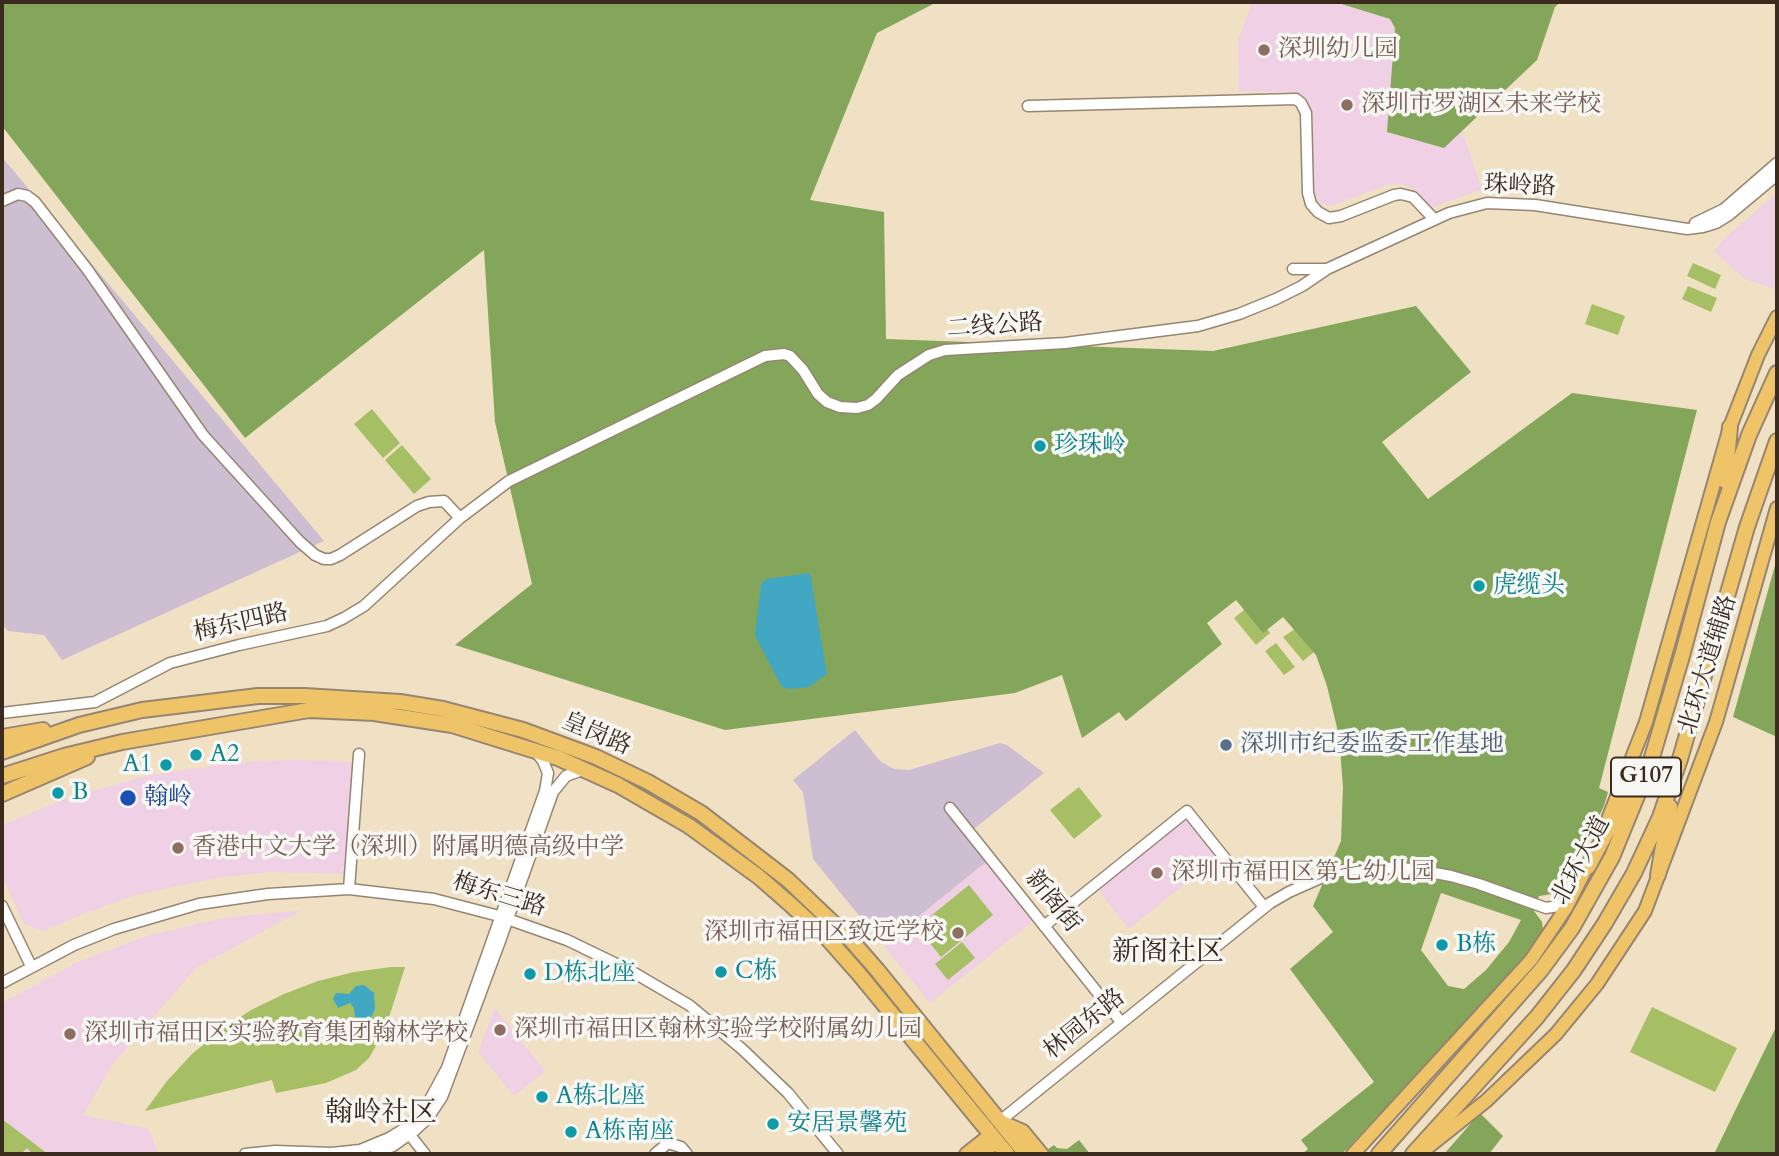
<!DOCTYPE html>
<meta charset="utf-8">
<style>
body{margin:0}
#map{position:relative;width:1779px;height:1156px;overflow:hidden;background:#f0e0c4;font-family:Cardo,serif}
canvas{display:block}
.frame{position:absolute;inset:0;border:4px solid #3b2a1e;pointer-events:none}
</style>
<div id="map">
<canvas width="1779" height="1156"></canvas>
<div class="frame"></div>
</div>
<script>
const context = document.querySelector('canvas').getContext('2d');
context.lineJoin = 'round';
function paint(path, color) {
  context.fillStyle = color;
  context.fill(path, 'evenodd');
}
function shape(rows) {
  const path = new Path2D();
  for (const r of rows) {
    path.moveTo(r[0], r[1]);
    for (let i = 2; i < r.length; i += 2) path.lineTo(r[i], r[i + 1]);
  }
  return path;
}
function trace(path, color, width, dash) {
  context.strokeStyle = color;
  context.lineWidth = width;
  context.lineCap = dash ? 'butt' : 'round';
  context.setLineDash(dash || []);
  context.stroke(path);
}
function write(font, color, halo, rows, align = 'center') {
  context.font = font + ' Cardo,"Noto Serif SC",serif';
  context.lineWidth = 7;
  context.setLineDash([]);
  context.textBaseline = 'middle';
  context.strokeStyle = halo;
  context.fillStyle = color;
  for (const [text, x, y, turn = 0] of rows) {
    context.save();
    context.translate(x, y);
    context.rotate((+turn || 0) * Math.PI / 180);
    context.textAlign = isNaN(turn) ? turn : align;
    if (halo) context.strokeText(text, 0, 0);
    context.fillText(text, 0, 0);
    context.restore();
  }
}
const built = shape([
 [1252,2,1335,2,1390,19,1395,28,1387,132,1444,148,1462,131,1482,189,1428,209,1417,192,1405,185,1389,184,1331,206,1318,202,1309,189,1308,112,1303,98,1289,92,1239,91,1238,41],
 [1777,193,1777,286,1775,289,1745,279,1714,251,1726,237],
 [287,760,342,761,361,764,352,874,270,872,216,878,136,895,88,912,43,931,24,924,2,876,2,825,70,797,150,775,232,763],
 [1185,818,1217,858,1129,929,1097,889],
 [986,862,1033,921,930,1003,883,945],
 [302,910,196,968,112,1065,83,1115,149,1129,158,1154,2,1154,2,1003,78,962,147,936,223,918],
 [495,1008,545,1071,514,1096,478,1052]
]);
const industrial = shape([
 [2,157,324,541,62,660,44,635,8,631,2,624],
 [855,730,880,761,894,769,909,770,1000,743,1007,745,1044,773,965,836,986,862,883,945,813,859,803,792,793,780]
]);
const green = shape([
 [1693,263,1721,275,1715,289,1687,276],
 [1688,286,1717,298,1711,312,1682,299],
 [1592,304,1625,316,1618,335,1585,324],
 [372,409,400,443,383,458,354,424],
 [402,445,431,479,414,494,385,460],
 [1249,606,1270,633,1256,645,1234,618],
 [1295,629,1314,652,1303,661,1283,637],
 [1276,643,1295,667,1284,675,1265,651],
 [1079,787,1102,816,1074,839,1050,810],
 [969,885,993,915,941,957,917,927],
 [962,942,975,958,948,980,935,964],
 [391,967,405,967,385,1030,369,1058,356,1070,326,1083,276,1093,272,1080,145,1111,167,1081,192,1054,220,1031,251,1010,284,994,318,981,354,972],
 [1652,1007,1737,1048,1715,1092,1630,1052],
 [2,1119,48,1154,32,1154,27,1148,21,1154,2,1154]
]);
const forest = shape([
 [2,2,937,2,877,33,810,200,884,212,886,339,1213,351,1416,306,1471,372,1382,442,1428,499,1572,393,1697,410,1599,788,1608,792,1604,806,1567,882,1552,894,1539,896,1534,911,1542,922,1543,929,1538,939,1515,968,1342,1154,1302,1154,1308,1149,1301,1140,1374,1082,1290,969,1333,932,1313,906,1341,841,1343,787,1339,736,1327,686,1316,655,1283,617,1263,633,1236,600,1207,623,1222,644,1126,721,1119,712,1082,738,1062,675,1015,693,725,730,455,645,532,584,495,422,484,250,245,438,2,126],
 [1441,893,1521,920,1509,942,1486,970,1464,989,1448,986,1421,950],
 [1335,2,1560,2,1555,7,1537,60,1444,148,1387,132,1395,28,1390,19],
 [1777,558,1777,737,1733,717],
 [1777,1025,1777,1154,1714,1154],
 [1480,1113,1503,1136,1489,1154,1444,1154],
 [1079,1140,1090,1154,1051,1154,1047,1150,1054,1145,1057,1148,1067,1149]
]);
const water = shape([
 [810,573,827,674,809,687,790,689,782,687,755,636,761,584,766,579],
 [364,985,374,993,375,1009,366,1029,357,1037,350,1038,345,1034,344,1028,355,1017,354,1008,350,1003,338,1008,333,999,336,993,349,994,356,986]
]);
const minor = shape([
 [1028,106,1296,99,1301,103,1306,113,1308,193,1311,204,1318,212,1329,218,1341,216,1394,195,1401,194,1413,197,1434,219],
 [2,201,18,194,27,196,35,202,87,269,203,435,300,542,315,555,324,559,331,559,340,555,417,506,429,502,444,501,460,518],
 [1695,223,1724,209,1777,163],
 [1293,269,1327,269,1449,213,1487,203,1535,205,1687,229,1703,227,1716,223,1729,215,1777,175],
 [2,713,95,702,170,663,239,645,327,626,344,618,364,606,460,518,509,481,765,356,784,354,790,356,803,370,818,394,827,402,840,407,857,408,868,405,876,399,898,375,929,355,945,350,1065,343,1198,326,1239,314,1276,299,1302,286,1327,269],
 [950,808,1121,1022],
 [349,889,359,754],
 [2,906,31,966],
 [1044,926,1187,811,1264,907],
 [2,983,74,945,114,929,199,904,268,894,349,889,434,899,499,916,567,940,631,971,689,1005,742,1049,788,1093,838,1154],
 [1000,1121,1270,903,1289,892,1334,872,1371,867,1413,869,1451,876,1479,884,1546,908,1558,906,1570,896],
 [406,1130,425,1154],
 [245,1154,275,1151,332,1153,360,1150,389,1138,404,1129,427,1105,447,1068,545,791,548,773,543,761,536,752],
 [375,1154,393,1146,414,1131,428,1118,442,1097,500,941,553,792,566,776,585,769],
 [655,1154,668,1143,681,1147,687,1154]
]);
const major = shape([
 [1609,817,1646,722,1730,427,1758,355,1777,317],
 [1000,1121,1023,1131,1042,1154],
 [1422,1152,1486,1101,1556,1034,1597,984,1645,911,1716,722,1777,508],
 [966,1154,990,1135],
 [981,1154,997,1142],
 [1353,1154,1531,960,1566,908,1591,859]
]);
const highway = shape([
 [1725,481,1730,427],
 [2,737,43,730],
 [2,752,79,725,142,710,258,696,305,696,400,702,443,709,523,730,596,757,648,782,701,813,788,880,851,940,878,971,1026,1154],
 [2,776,64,756,122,742,309,710,374,713,452,725,558,758,618,785,689,826,759,877,791,905,828,939,859,974,1007,1154],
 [2,794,87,757],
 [1588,867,1640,770],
 [1658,875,1670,807],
 [1379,1154,1541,970,1572,928,1612,857,1650,764,1682,656,1718,522,1749,435,1777,373],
 [1413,1154,1537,1017,1574,970,1605,923,1634,873,1660,817,1680,759,1747,527,1777,441]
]);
const markers = [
 [1264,50,7,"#8d6e63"],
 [1347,105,7,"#8d6e63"],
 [1040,446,7,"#0f9aa8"],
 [1479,586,7,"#0f9aa8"],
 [1226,745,7,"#5c6f8a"],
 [196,755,7,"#0f9aa8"],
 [166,765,7,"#0f9aa8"],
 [58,793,7,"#0f9aa8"],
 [128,798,9,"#1a4fb4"],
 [178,848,7,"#8d6e63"],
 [1157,873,7,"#8d6e63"],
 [958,933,7,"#8d6e63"],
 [1442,945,7,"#0f9aa8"],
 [721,972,7,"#0f9aa8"],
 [530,974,7,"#0f9aa8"],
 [500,1030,7,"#8d6e63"],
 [70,1034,7,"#8d6e63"],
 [542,1097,7,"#0f9aa8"],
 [773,1124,7,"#0f9aa8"],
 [571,1132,7,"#0f9aa8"]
];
const shields = [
 [1646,777,70]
];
const shieldNames = [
 ["G107",1646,777]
];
const educationNames = [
 ["深圳幼儿园",1278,50],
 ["深圳市罗湖区未来学校",1361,105],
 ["香港中文大学（深圳）附属明德高级中学",192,848],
 ["深圳市福田区第七幼儿园",1171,873],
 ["深圳市福田区致远学校",944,933,"right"],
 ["深圳市福田区翰林实验学校附属幼儿园",514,1030],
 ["深圳市福田区实验教育集团翰林学校",84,1034]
];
const streetNames = [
 ["珠岭路",1520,187,2],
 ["二线公路",995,327,-4],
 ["梅东四路",241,624,-13],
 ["北环大道辅路",1709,665,-73],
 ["皇岗路",596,735,23],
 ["北环大道",1582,861,-62],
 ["梅东三路",499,896,17],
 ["新阁街",1052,902,51],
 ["林园东路",1085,1025,-39]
];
const cultureNames = [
 ["珍珠岭",1054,446],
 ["虎缆头",1493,586],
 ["A2",210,755],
 ["A1",152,765,"right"],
 ["B",72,793],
 ["B栋",1456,945],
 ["C栋",735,972],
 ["D栋北座",544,974],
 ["A栋北座",556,1097],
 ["安居景馨苑",787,1124],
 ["A栋南座",585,1132]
];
const serviceNames = [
 ["深圳市纪委监委工作基地",1240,745]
];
const transitNames = [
 ["翰岭",144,798]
];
const quarterNames = [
 ["新阁社区",1168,954],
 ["翰岭社区",381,1115]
];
paint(built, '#f0d0e5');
paint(industrial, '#cebed2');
paint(green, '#a6bf65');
paint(forest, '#84a65a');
paint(water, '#42a7c2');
trace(minor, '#968571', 13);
trace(major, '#968571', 16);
trace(highway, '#968571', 18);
trace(minor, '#fff', 10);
trace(major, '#efc469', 12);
trace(highway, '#efc469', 14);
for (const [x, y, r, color] of markers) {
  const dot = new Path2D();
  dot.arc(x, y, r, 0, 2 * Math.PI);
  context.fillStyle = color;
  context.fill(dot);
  trace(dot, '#f6f6f2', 2.5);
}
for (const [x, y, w] of shields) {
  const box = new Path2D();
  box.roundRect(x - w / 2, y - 19.5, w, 39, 5);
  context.fillStyle = '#f6f6f2';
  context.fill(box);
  trace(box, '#3b2a1e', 2);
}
write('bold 23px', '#3b2a1e', null, shieldNames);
write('24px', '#785e54', '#f6f6f2', educationNames, 'left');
write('24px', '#3b2a1e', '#f6f6f2', streetNames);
write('24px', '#0d838f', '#f6f6f2', cultureNames, 'left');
write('24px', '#4e5e75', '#f6f6f2', serviceNames, 'left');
write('24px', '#164399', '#f6f6f2', transitNames, 'left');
write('28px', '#3b2a1e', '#f6f6f2', quarterNames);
</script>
